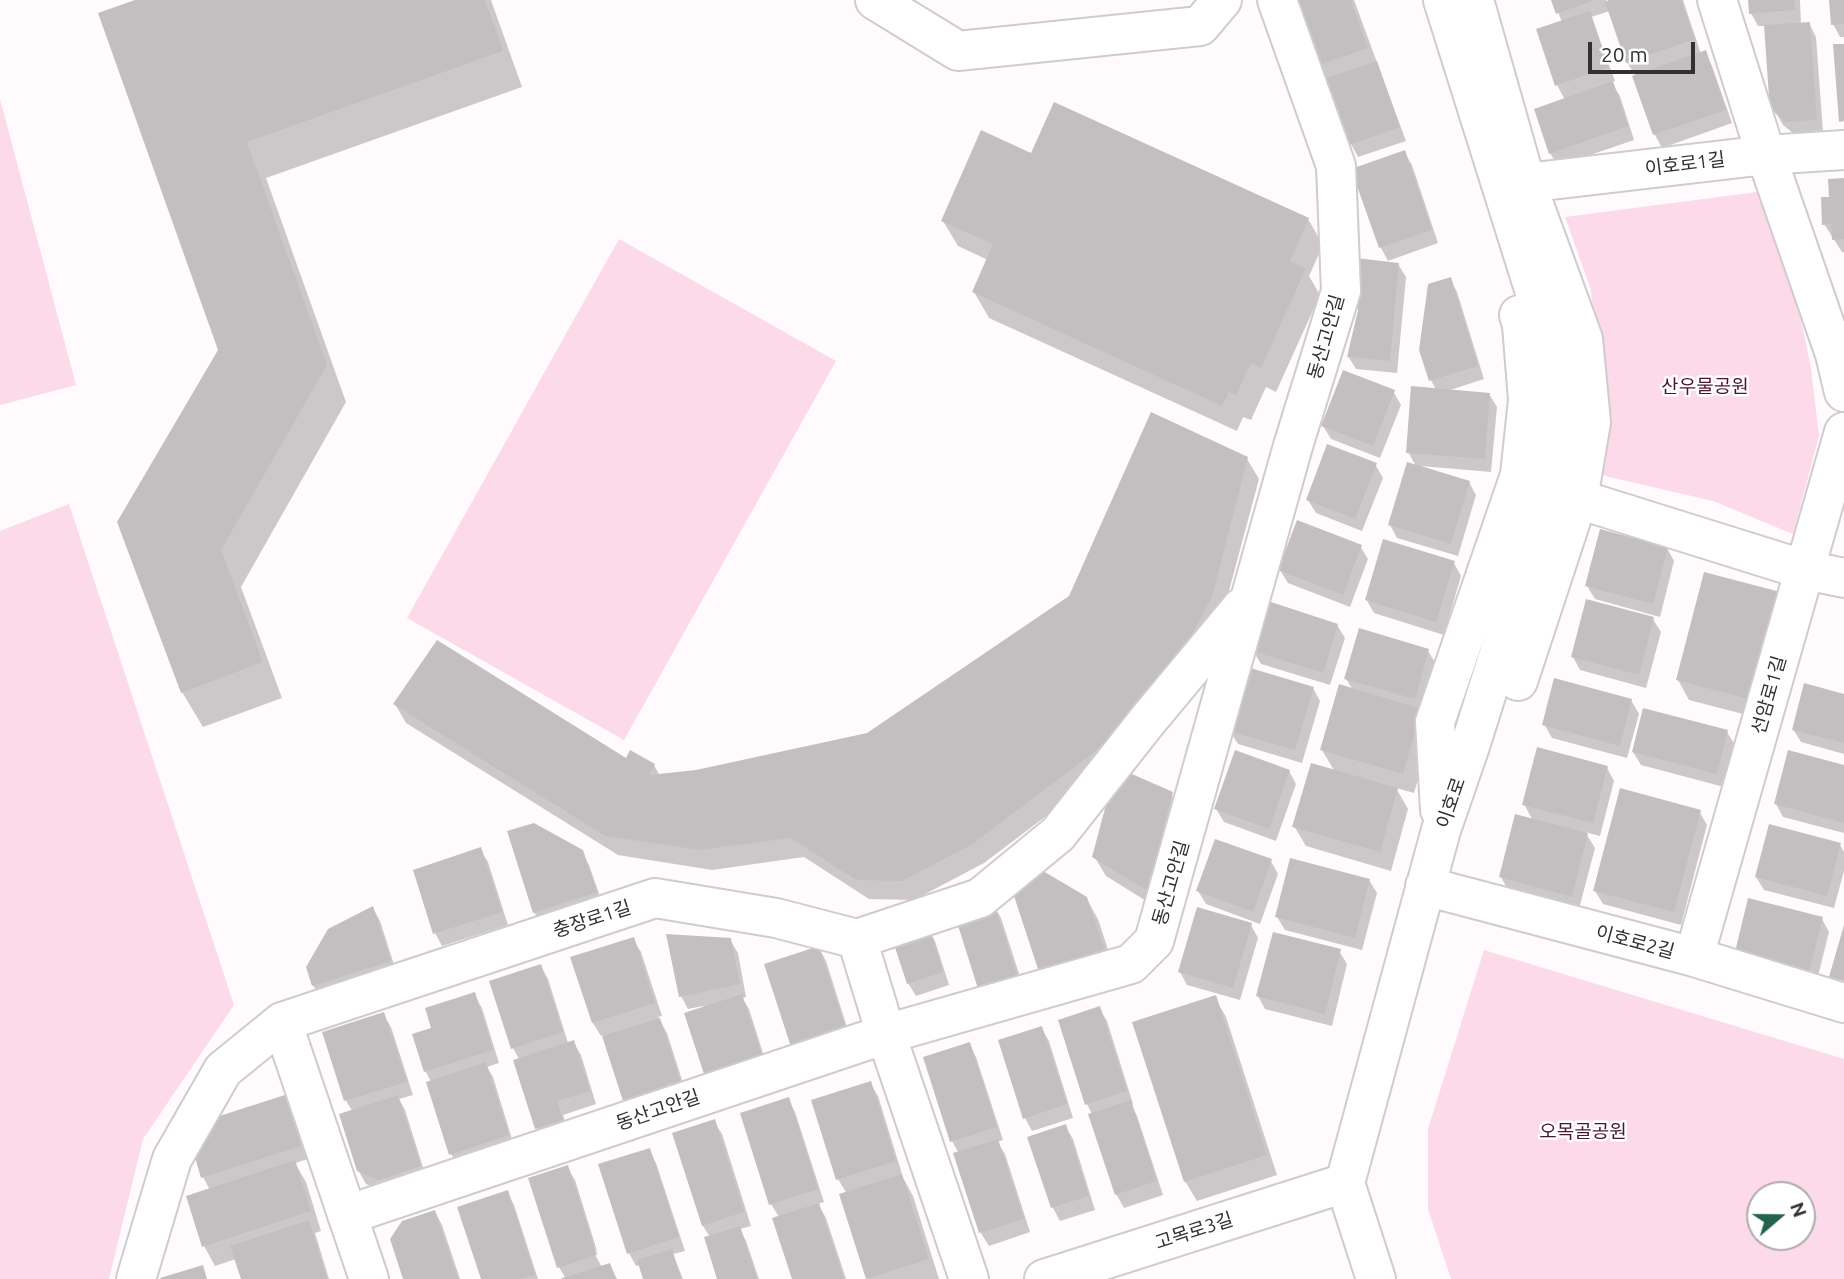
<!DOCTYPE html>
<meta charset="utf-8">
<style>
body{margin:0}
#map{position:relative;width:1844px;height:1279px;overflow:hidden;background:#fffafc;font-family:Ubuntu,sans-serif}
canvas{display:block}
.north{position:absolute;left:1746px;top:1181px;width:70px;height:70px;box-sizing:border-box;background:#fff;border:2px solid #adacad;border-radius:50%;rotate:70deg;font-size:19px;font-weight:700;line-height:28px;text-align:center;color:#323031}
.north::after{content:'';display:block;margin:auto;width:24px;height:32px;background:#25634f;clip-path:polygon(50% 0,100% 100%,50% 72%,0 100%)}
.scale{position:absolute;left:1588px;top:42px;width:107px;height:32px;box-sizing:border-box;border:4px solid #323031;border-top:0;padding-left:9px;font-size:21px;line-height:24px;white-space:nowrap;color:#323031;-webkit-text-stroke:5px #fff;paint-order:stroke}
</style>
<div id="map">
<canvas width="1844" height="1279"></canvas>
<div class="north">N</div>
<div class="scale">20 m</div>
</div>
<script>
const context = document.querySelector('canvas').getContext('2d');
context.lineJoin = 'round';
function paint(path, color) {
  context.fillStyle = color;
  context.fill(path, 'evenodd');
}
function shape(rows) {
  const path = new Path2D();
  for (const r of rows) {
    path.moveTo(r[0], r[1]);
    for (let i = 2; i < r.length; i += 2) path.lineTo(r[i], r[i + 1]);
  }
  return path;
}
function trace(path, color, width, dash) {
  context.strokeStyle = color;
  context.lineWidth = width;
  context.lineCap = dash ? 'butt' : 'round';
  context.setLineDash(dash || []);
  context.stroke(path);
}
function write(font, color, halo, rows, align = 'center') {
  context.font = font + ' Ubuntu,"Noto Sans KR",sans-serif';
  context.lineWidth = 5;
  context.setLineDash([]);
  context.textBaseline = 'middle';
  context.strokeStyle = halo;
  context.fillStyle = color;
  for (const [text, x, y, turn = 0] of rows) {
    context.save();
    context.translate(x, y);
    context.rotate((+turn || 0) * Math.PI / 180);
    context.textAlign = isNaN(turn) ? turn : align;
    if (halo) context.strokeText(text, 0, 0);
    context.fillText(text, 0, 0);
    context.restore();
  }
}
const green = shape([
 [0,99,76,385,0,405],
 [1757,192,1795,290,1811,368,1819,436,1793,534,1713,501,1592,473,1600,404,1591,290,1565,217],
 [619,239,836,361,624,740,407,618],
 [69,504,234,1005,143,1139,109,1279,0,1279,0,531],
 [1484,950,1844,1059,1844,1279,1451,1279,1428,1209,1428,1129],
 [1760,1195,1802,1195,1802,1237,1760,1237]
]);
const shadow = shape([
 [140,0,491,0,522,87,266,178,346,402,241,587,282,698,203,727,182,692,220,350],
 [1291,0,1354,0,1406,141,1358,157,1351,144,1330,84,1324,87],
 [1553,0,1606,0,1607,3,1613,0,1683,0,1701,54,1705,53,1712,66,1732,123,1662,148,1655,135,1636,77,1627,62,1610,11,1591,17,1615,81,1611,82,1620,96,1634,140,1558,166,1550,153,1565,100,1557,85,1562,22],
 [1750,0,1800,0,1801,24,1809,23,1816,37,1823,132,1794,134,1783,125,1775,111,1766,26,1758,26,1751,13],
 [1831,0,1844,0,1844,37,1840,37,1833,24],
 [1404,152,1412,165,1438,243,1388,261,1381,248,1354,170],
 [1032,155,1308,219,1323,245,1309,276,1320,295,1276,392,1266,387,1251,420,1243,417,1237,431,989,318,974,292,988,260,958,246,943,221],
 [1844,180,1844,252,1842,252,1824,224,1831,198],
 [1398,264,1406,277,1397,373,1356,369,1348,356],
 [1450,279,1457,292,1484,379,1447,391,1489,394,1497,407,1491,472,1421,466,1469,482,1476,495,1458,556,1397,538,1390,525,1416,466,1408,452,1436,390,1431,380],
 [1393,391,1401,405,1380,458,1331,439,1323,426],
 [1247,459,1259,479,1222,617,1164,727,984,863,914,900,869,899,804,857,712,870,618,855,406,723,395,704,627,761,654,765,660,776,696,772,868,735,1070,597],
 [1375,464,1383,478,1362,531,1316,513,1308,500],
 [1360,546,1368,559,1350,607,1288,583,1280,570],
 [1667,548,1674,561,1660,617,1595,599,1587,586],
 [1454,563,1461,576,1444,635,1374,613,1366,599],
 [1705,574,1770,721,1689,700,1678,680],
 [1653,619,1661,632,1646,688,1580,670,1573,657],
 [1337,625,1345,638,1330,685,1261,664,1253,651],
 [1428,651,1436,664,1432,730,1414,793,1396,788,1408,809,1391,871,1306,846,1294,826,1335,772,1322,750,1353,690,1346,679],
 [1313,688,1320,701,1302,763,1238,744,1230,731],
 [1844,695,1844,754,1801,742,1793,729],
 [1631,700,1639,714,1627,758,1552,738,1544,724],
 [1727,732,1735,745,1724,787,1641,765,1633,752],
 [1844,767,1844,833,1783,817,1776,804],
 [1607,768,1614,781,1600,836,1585,832,1595,848,1579,909,1508,890,1501,877,1533,821,1524,804],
 [1289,771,1296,784,1276,841,1224,822,1216,809],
 [1171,794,1183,814,1159,909,1106,876,1094,856],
 [1699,811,1707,825,1681,925,1603,904,1595,891],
 [1840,845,1844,852,1844,871,1834,908,1764,890,1756,877],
 [480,849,488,862,508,925,442,946,435,933],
 [581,851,589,865,603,905,542,925,534,912],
 [1271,861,1278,874,1260,924,1206,904,1198,891],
 [1369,880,1377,893,1362,950,1285,930,1277,917],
 [1086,898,1098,919,1115,971,1052,991],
 [993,905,1001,918,1026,995,982,994],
 [373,908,380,921,397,974,321,998,313,985],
 [1822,919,1829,932,1816,984,1744,965],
 [1251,925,1258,938,1240,1000,1187,985,1180,972],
 [928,928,935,941,949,985,916,996,908,983],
 [633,939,641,952,662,1016,658,1017,667,1033,689,1102,627,1107,604,1035,601,1036,593,1023,572,958],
 [730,940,738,953,746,997,742,998,749,1009,770,1075,703,1006,688,1009,681,996],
 [819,948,826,961,852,1043,800,1059],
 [1339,951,1347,964,1332,1026,1265,1009,1258,996],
 [541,966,548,979,568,1043,573,1042,581,1055,596,1104,563,1115,569,1134,545,1142,537,1129,515,1061,519,1059,513,1048],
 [474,995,482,1008,499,1063,487,1067,493,1077,515,1149,459,1167,451,1154,431,1082,426,1072,414,1036,433,1030],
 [1215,998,1226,1017,1277,1175,1197,1201,1185,1181],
 [1099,1008,1107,1021,1133,1104,1131,1105,1137,1116,1163,1195,1124,1208,1116,1194,1092,1114,1087,1104],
 [383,1014,391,1027,413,1095,399,1099,405,1110,427,1180,388,1192,366,1184,358,1170,353,1112,346,1101,325,1033],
 [1041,1028,1049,1041,1073,1118,1032,1131,1025,1118],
 [969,1044,976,1057,1003,1140,997,1142,1005,1154,1030,1232,989,1246,981,1233,956,1154,959,1154,952,1141],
 [870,1083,878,1096,902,1174,901,1174,913,1196,939,1279,868,1279,841,1195,847,1194,838,1179],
 [284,1097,291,1110,308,1159,295,1163,306,1182,321,1231,315,1233,329,1279,243,1279,236,1259,215,1266,204,1246,210,1190,203,1177],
 [788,1099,795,1112,824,1202,818,1204,826,1218,846,1279,793,1279,779,1217,771,1204],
 [714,1121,722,1134,751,1226,740,1229,746,1241,759,1279,719,1279,710,1237,703,1226,674,1134],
 [1065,1126,1073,1139,1095,1210,1060,1221,1053,1208,1029,1138],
 [649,1150,656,1163,685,1251,673,1254,683,1279,645,1279,640,1265,636,1266,629,1253],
 [567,1167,575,1180,598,1254,594,1246,591,1248,602,1267,610,1265,617,1279,566,1279,559,1267],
 [507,1192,514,1205,538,1279,483,1279],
 [435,1212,442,1225,460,1279,404,1279]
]);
const building = shape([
 [135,0,485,0,503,51,247,142,327,365,221,550,263,662,181,693,117,522,218,350,98,13],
 [1289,0,1351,0,1368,48,1311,68],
 [1551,0,1595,0,1556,14],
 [1609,0,1681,0,1695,39,1626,63,1605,2],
 [1748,0,1794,0,1795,10,1749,14],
 [1829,0,1844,0,1844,24,1831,25],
 [1590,11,1609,67,1555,86,1536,29],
 [1810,22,1817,120,1785,122,1774,112,1769,97,1764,25],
 [1833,44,1844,44,1844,121,1839,122],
 [1706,50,1726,110,1653,135,1632,76],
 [1377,61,1400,127,1349,145,1326,78],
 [1613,81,1628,126,1549,154,1534,109],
 [1054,102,1309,218,1290,261,1306,268,1261,368,1251,363,1236,395,1229,392,1222,406,972,292,993,244,941,221,981,130,1031,153],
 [1405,150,1432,230,1379,248,1351,169],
 [1844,178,1844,239,1832,240,1831,224,1822,225,1821,197,1829,197,1828,179],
 [1356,258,1399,263,1390,361,1347,357,1358,310],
 [1451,277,1478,366,1429,381,1419,350,1428,284],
 [1343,370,1395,390,1373,446,1321,426],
 [1411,386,1490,393,1485,459,1406,453],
 [1151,412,1248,457,1212,597,1153,707,973,844,902,881,856,880,791,838,700,850,605,836,393,704,437,640,626,758,630,750,655,764,649,775,696,770,867,733,1069,596],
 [1327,444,1377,463,1355,519,1306,500],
 [1407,462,1470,481,1451,544,1388,525],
 [1297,520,1362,545,1343,595,1278,570],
 [1600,529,1668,547,1653,604,1585,586],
 [1383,539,1455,561,1436,622,1365,600],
 [1704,572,1788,594,1760,702,1676,680],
 [1586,599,1654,617,1639,675,1571,657],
 [1268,601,1338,624,1323,673,1252,651],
 [1359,628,1429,649,1415,699,1344,679],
 [1247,667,1314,687,1295,750,1228,731],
 [1554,678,1632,699,1620,746,1542,725],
 [1804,683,1844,694,1844,743,1792,730],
 [1339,684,1422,709,1403,774,1320,750],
 [1643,708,1728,730,1717,774,1632,752],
 [1537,747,1608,766,1593,823,1522,805],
 [1235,750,1290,770,1269,829,1214,809],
 [1788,750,1844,765,1844,823,1774,804],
 [1311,763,1398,788,1380,852,1292,827],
 [1116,767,1173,792,1148,891,1092,857],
 [1620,788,1701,810,1674,912,1593,891],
 [1515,814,1588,833,1572,897,1499,877],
 [534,823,583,850,597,892,533,913,507,831],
 [1769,824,1841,843,1827,896,1755,877],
 [1215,839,1272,859,1253,912,1196,891],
 [481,847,502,912,433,934,413,870],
 [1290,858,1370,879,1355,938,1275,917],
 [1038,868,1087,897,1105,951,1039,972,1012,890],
 [1748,898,1823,917,1809,972,1735,952],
 [994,903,1019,982,980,995,955,916],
 [373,906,391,961,312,986,306,967,328,929],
 [1197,907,1252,923,1233,988,1178,972],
 [1844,925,1844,981,1829,977],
 [929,926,943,972,907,984,892,938],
 [1273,932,1341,949,1325,1014,1256,996],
 [666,934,731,938,740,984,679,997],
 [634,937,655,1003,592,1023,570,957],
 [819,946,846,1029,791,1047,764,964],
 [541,964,563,1032,511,1049,489,981],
 [475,992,493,1050,424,1072,412,1034,431,1028,425,1008],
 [742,994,764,1061,706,1080,684,1013],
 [1216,995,1267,1155,1184,1182,1132,1022],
 [1100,1006,1127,1091,1085,1105,1058,1020],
 [384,1012,407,1082,344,1101,322,1032],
 [660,1018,683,1089,625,1107,602,1036],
 [1042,1026,1067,1104,1023,1119,998,1040],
 [574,1040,590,1091,557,1101,563,1120,535,1129,513,1060],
 [970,1042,997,1127,950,1142,923,1057],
 [486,1062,509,1135,449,1155,426,1082],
 [871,1081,896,1161,836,1180,811,1100],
 [285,1095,301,1146,201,1178,194,1154,210,1119],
 [398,1095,421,1166,379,1180,357,1171,339,1114],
 [789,1097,818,1189,769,1205,740,1113],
 [1131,1100,1157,1181,1115,1195,1088,1114],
 [715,1119,744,1212,702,1226,672,1133],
 [1066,1124,1089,1196,1051,1208,1027,1137],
 [998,1139,1024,1219,979,1233,953,1153],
 [650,1148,679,1237,627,1254,598,1164],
 [295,1160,311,1211,202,1247,186,1196],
 [568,1165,597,1255,557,1268,528,1178],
 [902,1174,929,1259,866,1279,839,1194],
 [508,1190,535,1275,521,1279,481,1279,457,1207],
 [819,1203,844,1279,792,1279,772,1218],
 [435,1210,458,1279,403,1279,390,1239,402,1221],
 [309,1220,327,1279,241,1279,230,1246],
 [740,1226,757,1279,717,1279,704,1237],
 [672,1249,681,1279,643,1279,637,1260],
 [610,1263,616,1279,562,1279,562,1278],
 [203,1265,207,1279,161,1279,160,1278]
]);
const minor = shape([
 [875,0,958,51,1200,26,1222,0],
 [1474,0,1526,183,1583,339,1591,422,1578,499,1518,681],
 [1717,0,1766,155,1835,354,1844,392],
 [1526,183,1766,155,1844,150],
 [1578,499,1805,570,1844,578],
 [1440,810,1435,722,1520,475,1528,400,1522,325,1519,315],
 [1425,886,1694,957,1844,1003],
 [857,939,980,898,1058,834,1148,720,1242,607],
 [857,939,886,1034,969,1279],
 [1694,957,1844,432],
 [282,1022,369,1279],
 [347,1215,886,1034,1131,964,1154,941,1293,446,1341,291,1336,166,1277,0],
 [136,1279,172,1159,223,1070,282,1022,655,898,776,918,857,939],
 [1044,1279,1345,1183],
 [1376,1279,1345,1183,1441,830,1470,746,1555,476,1559,398,1545,324,1443,0]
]);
const streetNames = [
 ["이호로1길",1685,164,-7],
 ["동산고안길",1326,337,-74],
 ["선암로1길",1769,695,-74],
 ["이호로",1451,803,-71],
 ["동산고안길",1171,883,-74],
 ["충장로1길",592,919,-18],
 ["이호로2길",1635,942,15],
 ["동산고안길",658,1110,-19],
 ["고목로3길",1194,1231,-18]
];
const parkNames = [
 ["산우물공원",1705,387],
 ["오목골공원",1583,1132]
];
paint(green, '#fddae9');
paint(shadow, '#0003');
paint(building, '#c3bfc1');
trace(minor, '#d0cbcd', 42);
trace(minor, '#fff', 38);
write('19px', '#323031', '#fff', streetNames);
write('19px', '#4a1533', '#fff', parkNames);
</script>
